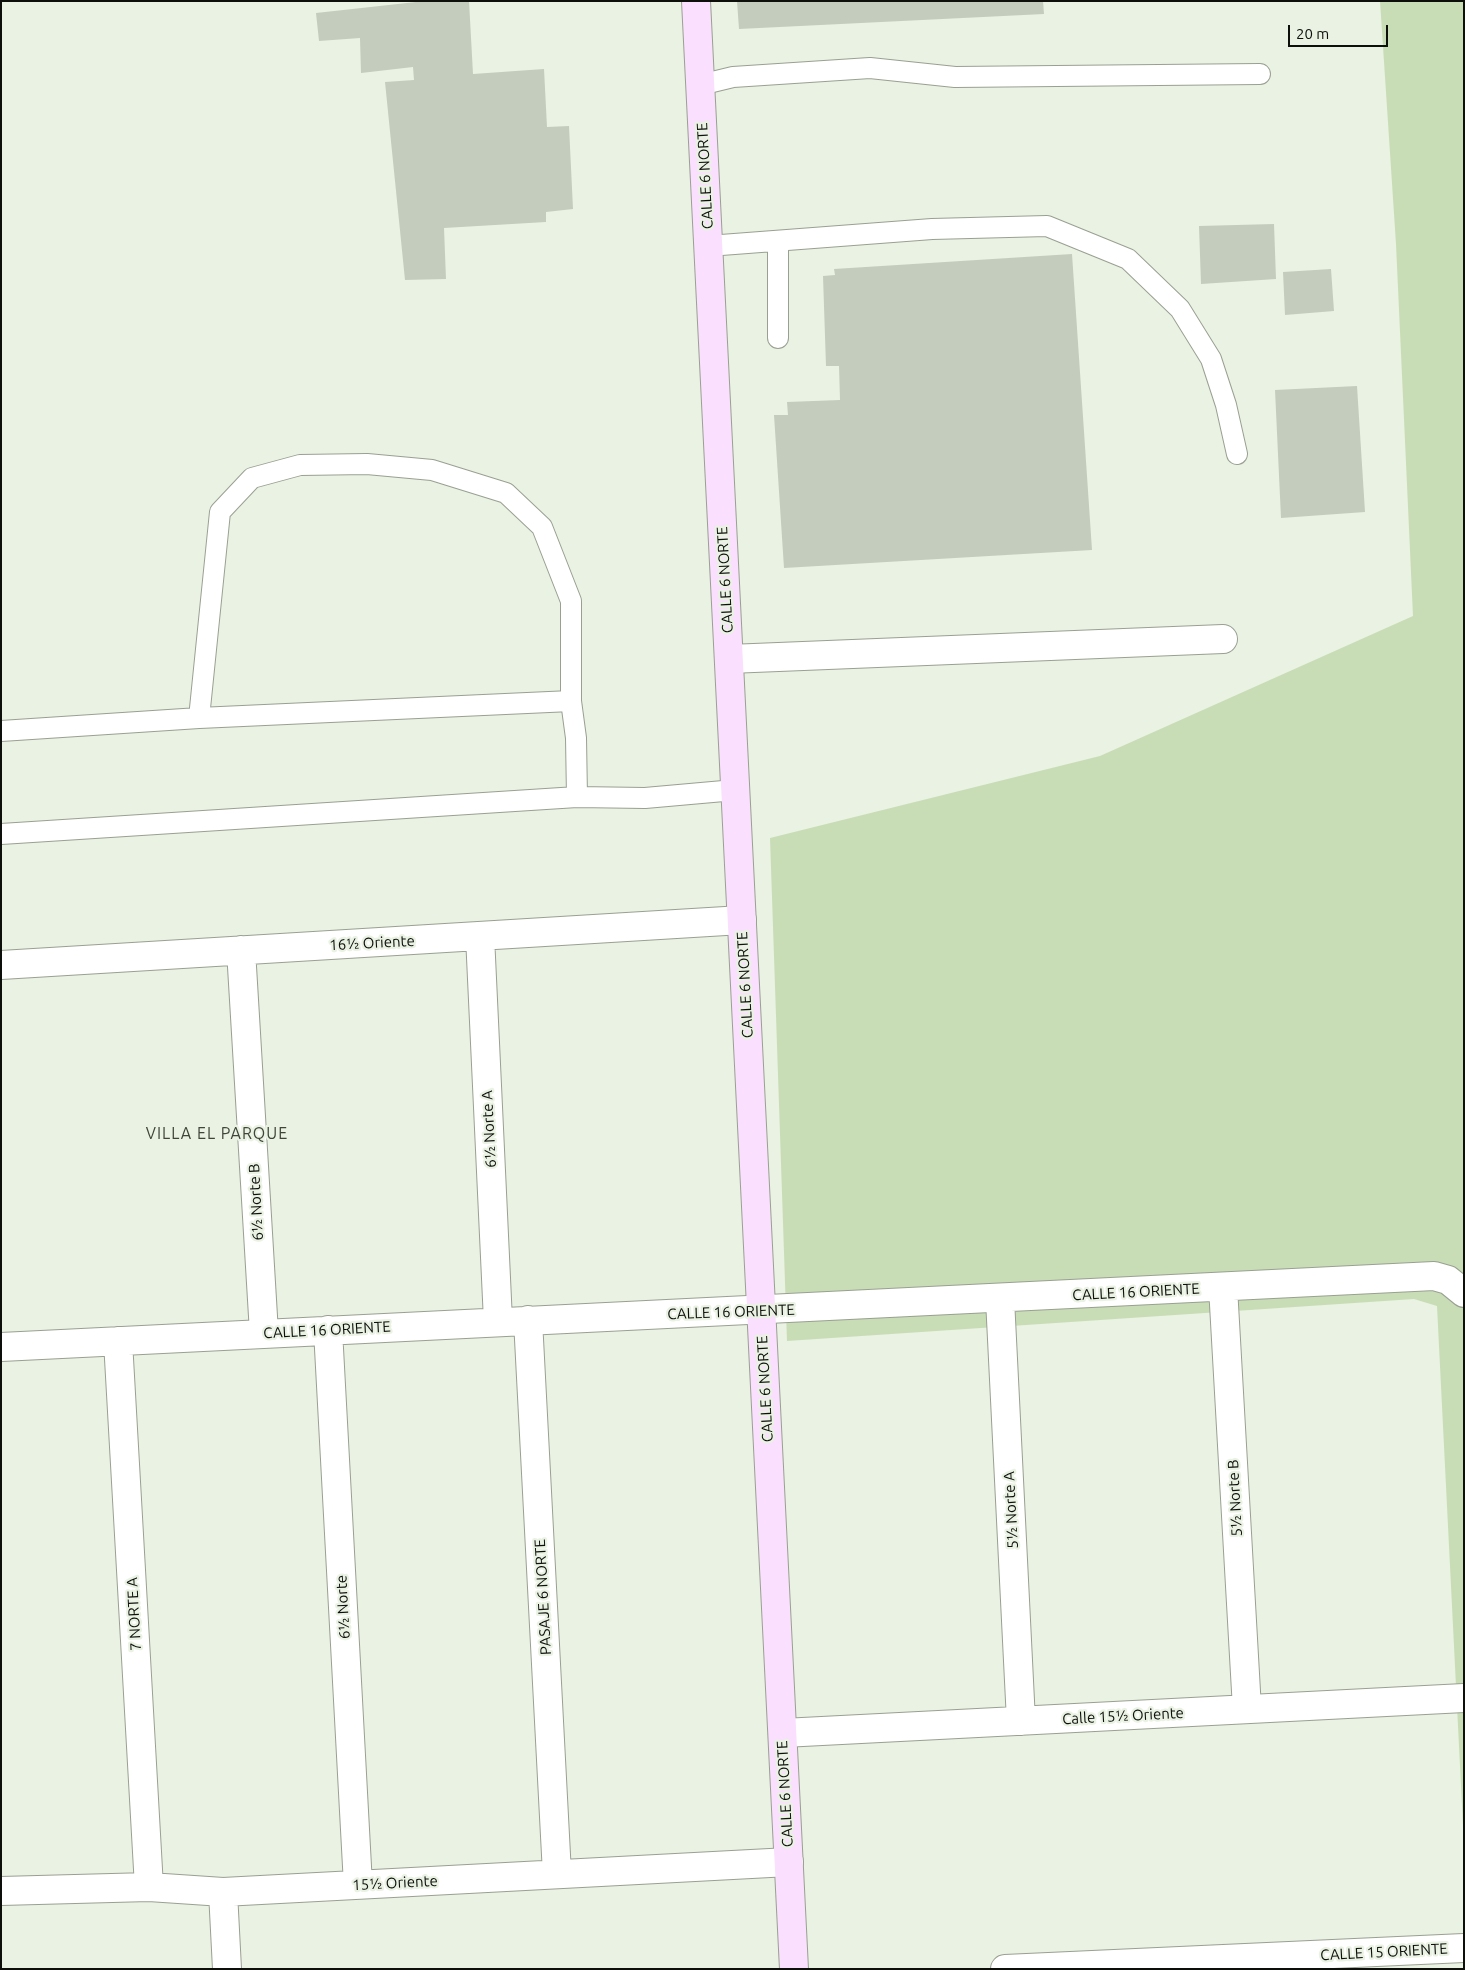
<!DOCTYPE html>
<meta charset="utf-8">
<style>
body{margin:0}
#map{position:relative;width:1465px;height:1970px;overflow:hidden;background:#eaf2e3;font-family:Ubuntu,sans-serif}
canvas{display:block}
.frame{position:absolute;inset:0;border:2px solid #0d0f0b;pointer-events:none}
.scale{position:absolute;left:1288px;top:25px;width:100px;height:22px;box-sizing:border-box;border:2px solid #0d0f0b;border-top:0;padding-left:6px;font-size:15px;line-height:18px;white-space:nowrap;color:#0d0f0b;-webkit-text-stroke:4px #eaf2e3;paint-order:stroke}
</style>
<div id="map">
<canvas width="1465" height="1970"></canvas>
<div class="frame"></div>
<div class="scale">20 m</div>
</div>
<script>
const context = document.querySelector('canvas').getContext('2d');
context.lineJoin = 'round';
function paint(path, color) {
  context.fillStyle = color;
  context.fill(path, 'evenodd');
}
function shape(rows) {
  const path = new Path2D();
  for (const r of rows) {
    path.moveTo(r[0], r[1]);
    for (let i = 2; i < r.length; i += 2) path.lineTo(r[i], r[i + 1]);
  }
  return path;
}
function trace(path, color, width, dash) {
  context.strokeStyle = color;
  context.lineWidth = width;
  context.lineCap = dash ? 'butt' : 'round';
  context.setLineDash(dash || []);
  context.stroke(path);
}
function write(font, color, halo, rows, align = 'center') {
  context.font = font + ' Ubuntu,sans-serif';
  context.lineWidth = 4.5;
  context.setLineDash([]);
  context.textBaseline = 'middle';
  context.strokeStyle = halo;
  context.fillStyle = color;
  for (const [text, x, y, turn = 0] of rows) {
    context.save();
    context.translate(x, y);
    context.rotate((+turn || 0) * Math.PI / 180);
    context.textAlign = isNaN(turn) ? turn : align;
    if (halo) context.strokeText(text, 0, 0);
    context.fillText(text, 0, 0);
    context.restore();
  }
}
const green = shape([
 [1380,1,1464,1,1464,1846,1437,1306,1414,1299,787,1341,770,838,1100,756,1413,616,1396,244]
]);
const building = shape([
 [425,1,469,1,473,74,544,69,547,127,569,126,573,209,546,212,546,222,444,228,446,279,405,280,385,82,414,80,413,67,361,73,360,38,319,41,316,13],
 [737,1,1043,1,1044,14,739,29],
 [1274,224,1276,279,1201,284,1199,226],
 [1072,254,1092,550,784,568,774,415,788,415,787,402,840,400,839,366,826,366,823,276,835,275,834,269],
 [1331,269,1334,311,1285,315,1283,272],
 [1357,386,1365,512,1281,518,1275,390]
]);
const lane = shape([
 [700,85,733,77,870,68,955,77,1260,74],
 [778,241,778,338],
 [708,246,932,229,1047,226,1128,259,1180,309,1211,359,1226,405,1237,454],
 [199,718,220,512,252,478,300,465,367,464,432,470,506,493,542,527,571,601,571,701],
 [1,731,199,718,571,701,576,738,577,797],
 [1,834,577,797,645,798,735,790]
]);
const street = shape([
 [729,659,1223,639],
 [480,936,498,1321],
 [241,950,264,1333],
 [1,965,742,920],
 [1223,1287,1247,1709],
 [1000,1299,1021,1721],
 [528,1320,557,1874],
 [328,1330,358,1885],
 [118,1341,149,1887],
 [1,1347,1434,1276,1448,1280,1464,1293],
 [783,1733,1464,1698],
 [1,1891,149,1887,223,1892,789,1862],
 [223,1892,227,1969],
 [1005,1969,1464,1948]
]);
const secondary = shape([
 [696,1,794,1969]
]);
const streetNames = [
 ["CALLE 6 NORTE",705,176,-93],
 ["CALLE 6 NORTE",725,580,-93],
 ["16½ Oriente",372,943,-3],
 ["CALLE 6 NORTE",745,985,-93],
 ["6½ Norte A",489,1129,-93],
 ["6½ Norte B",256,1202,-93],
 ["CALLE 16 ORIENTE",1136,1292,-3],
 ["CALLE 16 ORIENTE",731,1312,-2],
 ["CALLE 16 ORIENTE",327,1330,-3],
 ["CALLE 6 NORTE",765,1389,-93],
 ["5½ Norte B",1235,1498,-93],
 ["5½ Norte A",1011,1510,-93],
 ["PASAJE 6 NORTE",543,1597,-93],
 ["6½ Norte",343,1607,-93],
 ["7 NORTE A",134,1614,-93],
 ["Calle 15½ Oriente",1123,1716,-3],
 ["CALLE 6 NORTE",785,1794,-93],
 ["15½ Oriente",395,1883,-3],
 ["CALLE 15 ORIENTE",1384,1952,-3]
];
const neighbourhoodNames = [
 ["VILLA EL PARQUE",217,1134]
];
paint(green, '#c8ddb5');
paint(building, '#c4ccbe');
trace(lane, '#99a092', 22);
trace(street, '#99a092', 30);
trace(secondary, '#99a092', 30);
trace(lane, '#fff', 20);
trace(street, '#fff', 28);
trace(secondary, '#fadffe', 28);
write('15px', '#0d0f0b', '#eaf2e3', streetNames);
context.letterSpacing = '1px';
write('16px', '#3f4539', '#eaf2e3', neighbourhoodNames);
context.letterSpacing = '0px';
</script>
